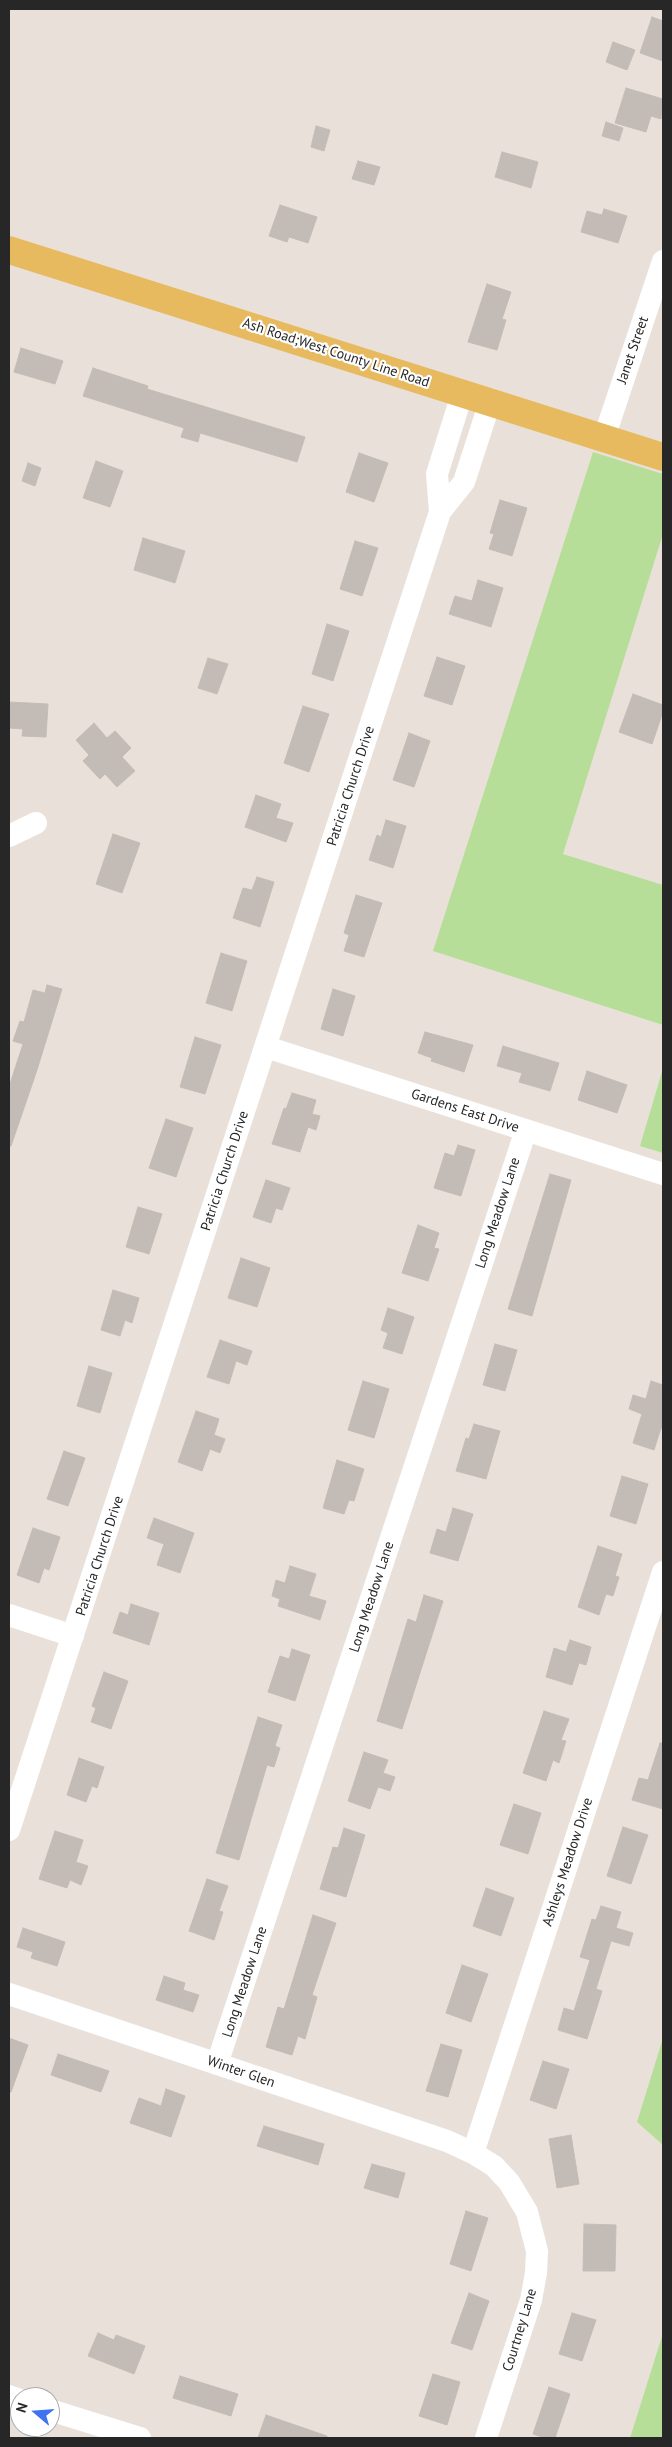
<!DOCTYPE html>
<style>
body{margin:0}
#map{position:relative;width:672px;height:2447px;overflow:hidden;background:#e9e1d9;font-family:"PT Sans",sans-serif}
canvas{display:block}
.frame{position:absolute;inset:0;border:10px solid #272727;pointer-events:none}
.north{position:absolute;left:10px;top:2387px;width:50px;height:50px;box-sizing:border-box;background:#fff;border:1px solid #a9a9a9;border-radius:50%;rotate:288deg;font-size:14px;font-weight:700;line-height:20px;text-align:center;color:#272727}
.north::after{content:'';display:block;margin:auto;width:18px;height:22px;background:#4073f0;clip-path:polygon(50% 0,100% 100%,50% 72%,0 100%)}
</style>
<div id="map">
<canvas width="672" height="2447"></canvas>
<div class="frame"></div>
<div class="north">N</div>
</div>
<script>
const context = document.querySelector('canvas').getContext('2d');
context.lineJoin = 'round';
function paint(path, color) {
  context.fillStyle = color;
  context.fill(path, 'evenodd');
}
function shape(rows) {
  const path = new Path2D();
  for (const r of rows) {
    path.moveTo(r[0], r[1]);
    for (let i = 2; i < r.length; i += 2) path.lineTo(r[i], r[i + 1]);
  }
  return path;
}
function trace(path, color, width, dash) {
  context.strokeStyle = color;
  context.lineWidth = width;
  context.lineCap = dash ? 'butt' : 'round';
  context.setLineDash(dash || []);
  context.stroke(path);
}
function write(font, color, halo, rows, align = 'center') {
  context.font = font + ' "PT Sans",sans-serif';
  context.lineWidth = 4.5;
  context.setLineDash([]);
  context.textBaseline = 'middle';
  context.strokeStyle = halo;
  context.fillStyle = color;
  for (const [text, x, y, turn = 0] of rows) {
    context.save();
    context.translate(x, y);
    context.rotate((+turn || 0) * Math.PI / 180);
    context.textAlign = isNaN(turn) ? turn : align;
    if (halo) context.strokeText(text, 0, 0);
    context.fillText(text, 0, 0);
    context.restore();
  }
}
const green = shape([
 [593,452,663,474,663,534,563,854,663,885,663,1025,433,951],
 [663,1068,663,1153,640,1146],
 [663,2038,663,2145,637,2122],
 [663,2333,663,2438,630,2438]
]);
const building = shape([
 [652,17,663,21,663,61,640,53,652,17],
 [613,42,635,50,627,70,606,62,613,42],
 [626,88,663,99,661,119,651,116,646,132,615,123,626,88],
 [606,122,623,128,619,141,602,136,606,122],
 [316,126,330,130,324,151,311,147,316,126],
 [502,152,538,162,531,188,495,177,502,152],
 [358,161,380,167,374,185,352,179,358,161],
 [280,205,317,217,308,243,289,237,287,242,269,236,280,205],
 [604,209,627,216,618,243,581,232,587,211,602,215,604,209],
 [487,284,511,292,502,319,506,320,497,350,468,342,487,284],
 [21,348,63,361,55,384,14,372,21,348],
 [93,368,148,386,147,389,305,437,297,462,200,433,198,442,181,437,184,428,83,396,93,368],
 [359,453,388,463,374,502,346,492,359,453],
 [96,461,123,471,110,507,83,498,96,461],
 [28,463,41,468,35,486,22,481,28,463],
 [500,500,527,508,512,556,489,549,494,534,490,533,500,500],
 [143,538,185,551,175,583,134,570,143,538],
 [355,541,378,548,362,596,340,589,355,541],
 [478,580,503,588,491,627,449,614,455,596,472,601,478,580],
 [327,624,349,631,333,681,312,674,327,624],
 [437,657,465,666,452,705,424,696,437,657],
 [208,658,228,664,217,694,198,688,208,658],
 [633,694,663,705,663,712,652,744,619,732,633,694],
 [9,702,48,704,46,737,22,736,23,729,9,728,9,702],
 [303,706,329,714,309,772,284,763,303,706],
 [94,723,107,738,115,731,131,748,122,757,135,771,117,787,105,774,100,779,83,761,89,755,76,740,94,723],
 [409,733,430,741,414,787,393,780,409,733],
 [256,795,281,804,276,818,293,823,286,842,245,827,256,795],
 [386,820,406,826,393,868,369,860,377,835,381,837,386,820],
 [113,834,140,843,122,893,96,884,113,834],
 [257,877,274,882,260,927,233,918,243,888,252,890,257,877],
 [356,895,382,903,364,957,344,951,349,935,344,933,356,895],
 [221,953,247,961,232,1011,206,1003,221,953],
 [47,985,62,989,37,1070,11,1146,9,1146,9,1087,23,1044,13,1041,20,1021,24,1022,33,990,45,993,47,985],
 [333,989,355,996,343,1036,321,1029,333,989],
 [425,1032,473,1045,464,1072,431,1061,432,1058,418,1053,425,1032],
 [195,1037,221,1045,205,1094,180,1087,195,1037],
 [503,1046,559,1063,550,1091,519,1082,522,1073,497,1066,503,1046],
 [587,1071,627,1085,617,1113,578,1100,587,1071],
 [292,1093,316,1100,312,1114,320,1116,316,1130,308,1127,300,1152,272,1144,284,1108,286,1109,292,1093],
 [166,1119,193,1128,176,1177,149,1168,166,1119],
 [458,1145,475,1150,461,1196,434,1188,445,1153,454,1156,458,1145],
 [550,1174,571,1180,532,1316,508,1309,550,1174],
 [266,1180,290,1188,282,1210,276,1208,271,1223,253,1217,266,1180],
 [138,1207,162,1214,149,1254,126,1247,138,1207],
 [418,1225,439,1233,434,1248,439,1249,428,1281,402,1273,418,1225],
 [241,1258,270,1268,257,1307,228,1298,241,1258],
 [113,1290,139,1298,132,1323,125,1320,120,1336,101,1330,113,1290],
 [388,1308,414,1317,402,1354,383,1348,388,1333,381,1330,388,1308],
 [220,1340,252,1351,247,1365,236,1361,229,1384,207,1377,220,1340],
 [495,1344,517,1350,505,1391,483,1385,495,1344],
 [89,1366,112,1373,100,1413,77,1406,89,1366],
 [363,1381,389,1389,374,1438,348,1430,363,1381],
 [651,1381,663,1385,663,1429,661,1428,654,1450,633,1443,642,1414,629,1409,633,1395,646,1399,651,1381],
 [196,1411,219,1419,214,1435,225,1439,220,1453,210,1449,202,1471,178,1462,196,1411],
 [474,1424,500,1431,486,1479,456,1471,466,1438,469,1439,474,1424],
 [64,1451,85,1458,68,1506,47,1499,64,1451],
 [337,1460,364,1469,354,1501,349,1500,344,1514,323,1508,337,1460],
 [622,1476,648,1484,636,1524,610,1516,622,1476],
 [453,1508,473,1514,458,1561,430,1553,437,1529,446,1532,453,1508],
 [154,1518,194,1533,180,1573,157,1565,164,1544,147,1538,154,1518],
 [33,1528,60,1537,49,1570,44,1568,39,1583,17,1575,33,1528],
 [598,1546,622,1554,615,1576,619,1577,613,1596,606,1594,599,1615,578,1607,598,1546],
 [290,1566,316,1574,309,1596,326,1601,320,1620,278,1606,280,1599,272,1596,276,1580,285,1583,290,1566],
 [424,1595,443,1601,402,1729,377,1721,408,1619,416,1622,424,1595],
 [131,1604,159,1613,149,1645,113,1633,120,1612,128,1615,131,1604],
 [570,1640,591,1647,586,1665,579,1663,572,1685,546,1677,554,1648,566,1652,570,1640],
 [292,1649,310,1655,295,1701,268,1692,280,1656,289,1659,292,1649],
 [104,1672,128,1681,111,1729,91,1722,96,1708,92,1706,104,1672],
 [544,1711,569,1719,561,1740,566,1741,559,1763,553,1760,546,1781,523,1773,544,1711],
 [258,1717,282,1725,275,1746,280,1748,274,1767,267,1765,239,1860,216,1853,258,1717],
 [660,1743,663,1743,663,1809,632,1800,639,1778,648,1780,660,1743],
 [364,1752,388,1760,383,1773,395,1777,390,1791,378,1787,370,1809,348,1801,364,1752],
 [79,1758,104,1767,97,1788,92,1786,86,1802,67,1795,79,1758],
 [514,1804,541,1813,528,1854,500,1845,514,1804],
 [623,1827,648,1835,631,1884,607,1876,623,1827],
 [344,1828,365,1835,346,1897,320,1889,333,1847,338,1848,344,1828],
 [55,1831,83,1840,76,1862,88,1866,81,1885,70,1880,67,1888,39,1879,55,1831],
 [207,1879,228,1886,219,1911,223,1912,214,1940,189,1931,207,1879],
 [486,1888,514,1898,501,1936,473,1926,486,1888],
 [601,1906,621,1912,616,1928,633,1933,629,1946,611,1941,596,1989,602,1991,587,2039,558,2030,564,2008,574,2011,590,1960,580,1957,592,1919,596,1920,601,1906],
 [313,1915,336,1923,312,1995,317,1997,305,2039,298,2036,292,2055,266,2047,278,2007,284,2009,313,1915],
 [23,1928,65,1942,57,1966,31,1958,33,1952,17,1947,23,1928],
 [462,1965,488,1974,471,2022,446,2013,462,1965],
 [164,1976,185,1983,183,1990,199,1995,193,2012,156,2000,164,1976],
 [9,2038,28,2045,11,2092,9,2092,9,2038],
 [441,2044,462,2050,448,2097,426,2091,441,2044],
 [58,2054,109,2071,101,2092,51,2075,58,2054],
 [543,2061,569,2069,556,2109,530,2100,543,2061],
 [166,2089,185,2096,171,2137,130,2123,139,2098,161,2106,166,2089],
 [264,2126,324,2144,318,2165,257,2146,264,2126],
 [571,2135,579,2184,557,2188,549,2139,571,2135],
 [372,2164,405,2173,398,2198,364,2188,372,2164],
 [466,2211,488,2218,471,2271,450,2264,466,2211],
 [584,2224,616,2225,615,2271,583,2271,584,2224],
 [469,2293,489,2301,472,2350,451,2343,469,2293],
 [572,2313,596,2320,582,2361,559,2354,572,2313],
 [98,2333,114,2340,116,2335,145,2346,134,2374,88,2356,98,2333],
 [433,2374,460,2382,447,2425,419,2416,433,2374],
 [180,2376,238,2394,231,2416,173,2398,180,2376],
 [549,2387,570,2394,555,2438,545,2438,533,2434,549,2387],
 [266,2415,327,2436,327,2438,258,2438,266,2415]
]);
const minor = shape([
 [604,438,663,261],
 [440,512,437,474,462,394],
 [9,836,36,823],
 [266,1047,663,1174],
 [9,1615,73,1636],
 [9,1830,440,512,464,482,490,402],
 [9,1994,447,2141,473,2153,494,2166,509,2182,527,2212,537,2251,536,2273,531,2300,486,2438],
 [217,2064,526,1130],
 [473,2153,663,1572],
 [9,2396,20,2400],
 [50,2410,140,2438]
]);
const major = shape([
 [9,250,663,457]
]);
const streetNames = [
 ["Janet Street",633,350,-71],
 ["Ash Road;West County Line Road",336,353,18],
 ["Patricia Church Drive",351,786,-72],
 ["Gardens East Drive",465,1111,18],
 ["Patricia Church Drive",225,1171,-72],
 ["Long Meadow Lane",498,1213,-72],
 ["Patricia Church Drive",100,1556,-72],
 ["Long Meadow Lane",372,1597,-72],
 ["Ashleys Meadow Drive",568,1862,-72],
 ["Long Meadow Lane",245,1982,-72],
 ["Winter Glen",241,2072,19],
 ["Courtney Lane",520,2330,-73]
];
paint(green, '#b7de98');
paint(building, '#c2bbb6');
trace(building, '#c4bdb4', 1);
trace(minor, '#fff', 22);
trace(major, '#e8ba5f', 28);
write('14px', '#272727', '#fff', streetNames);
</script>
